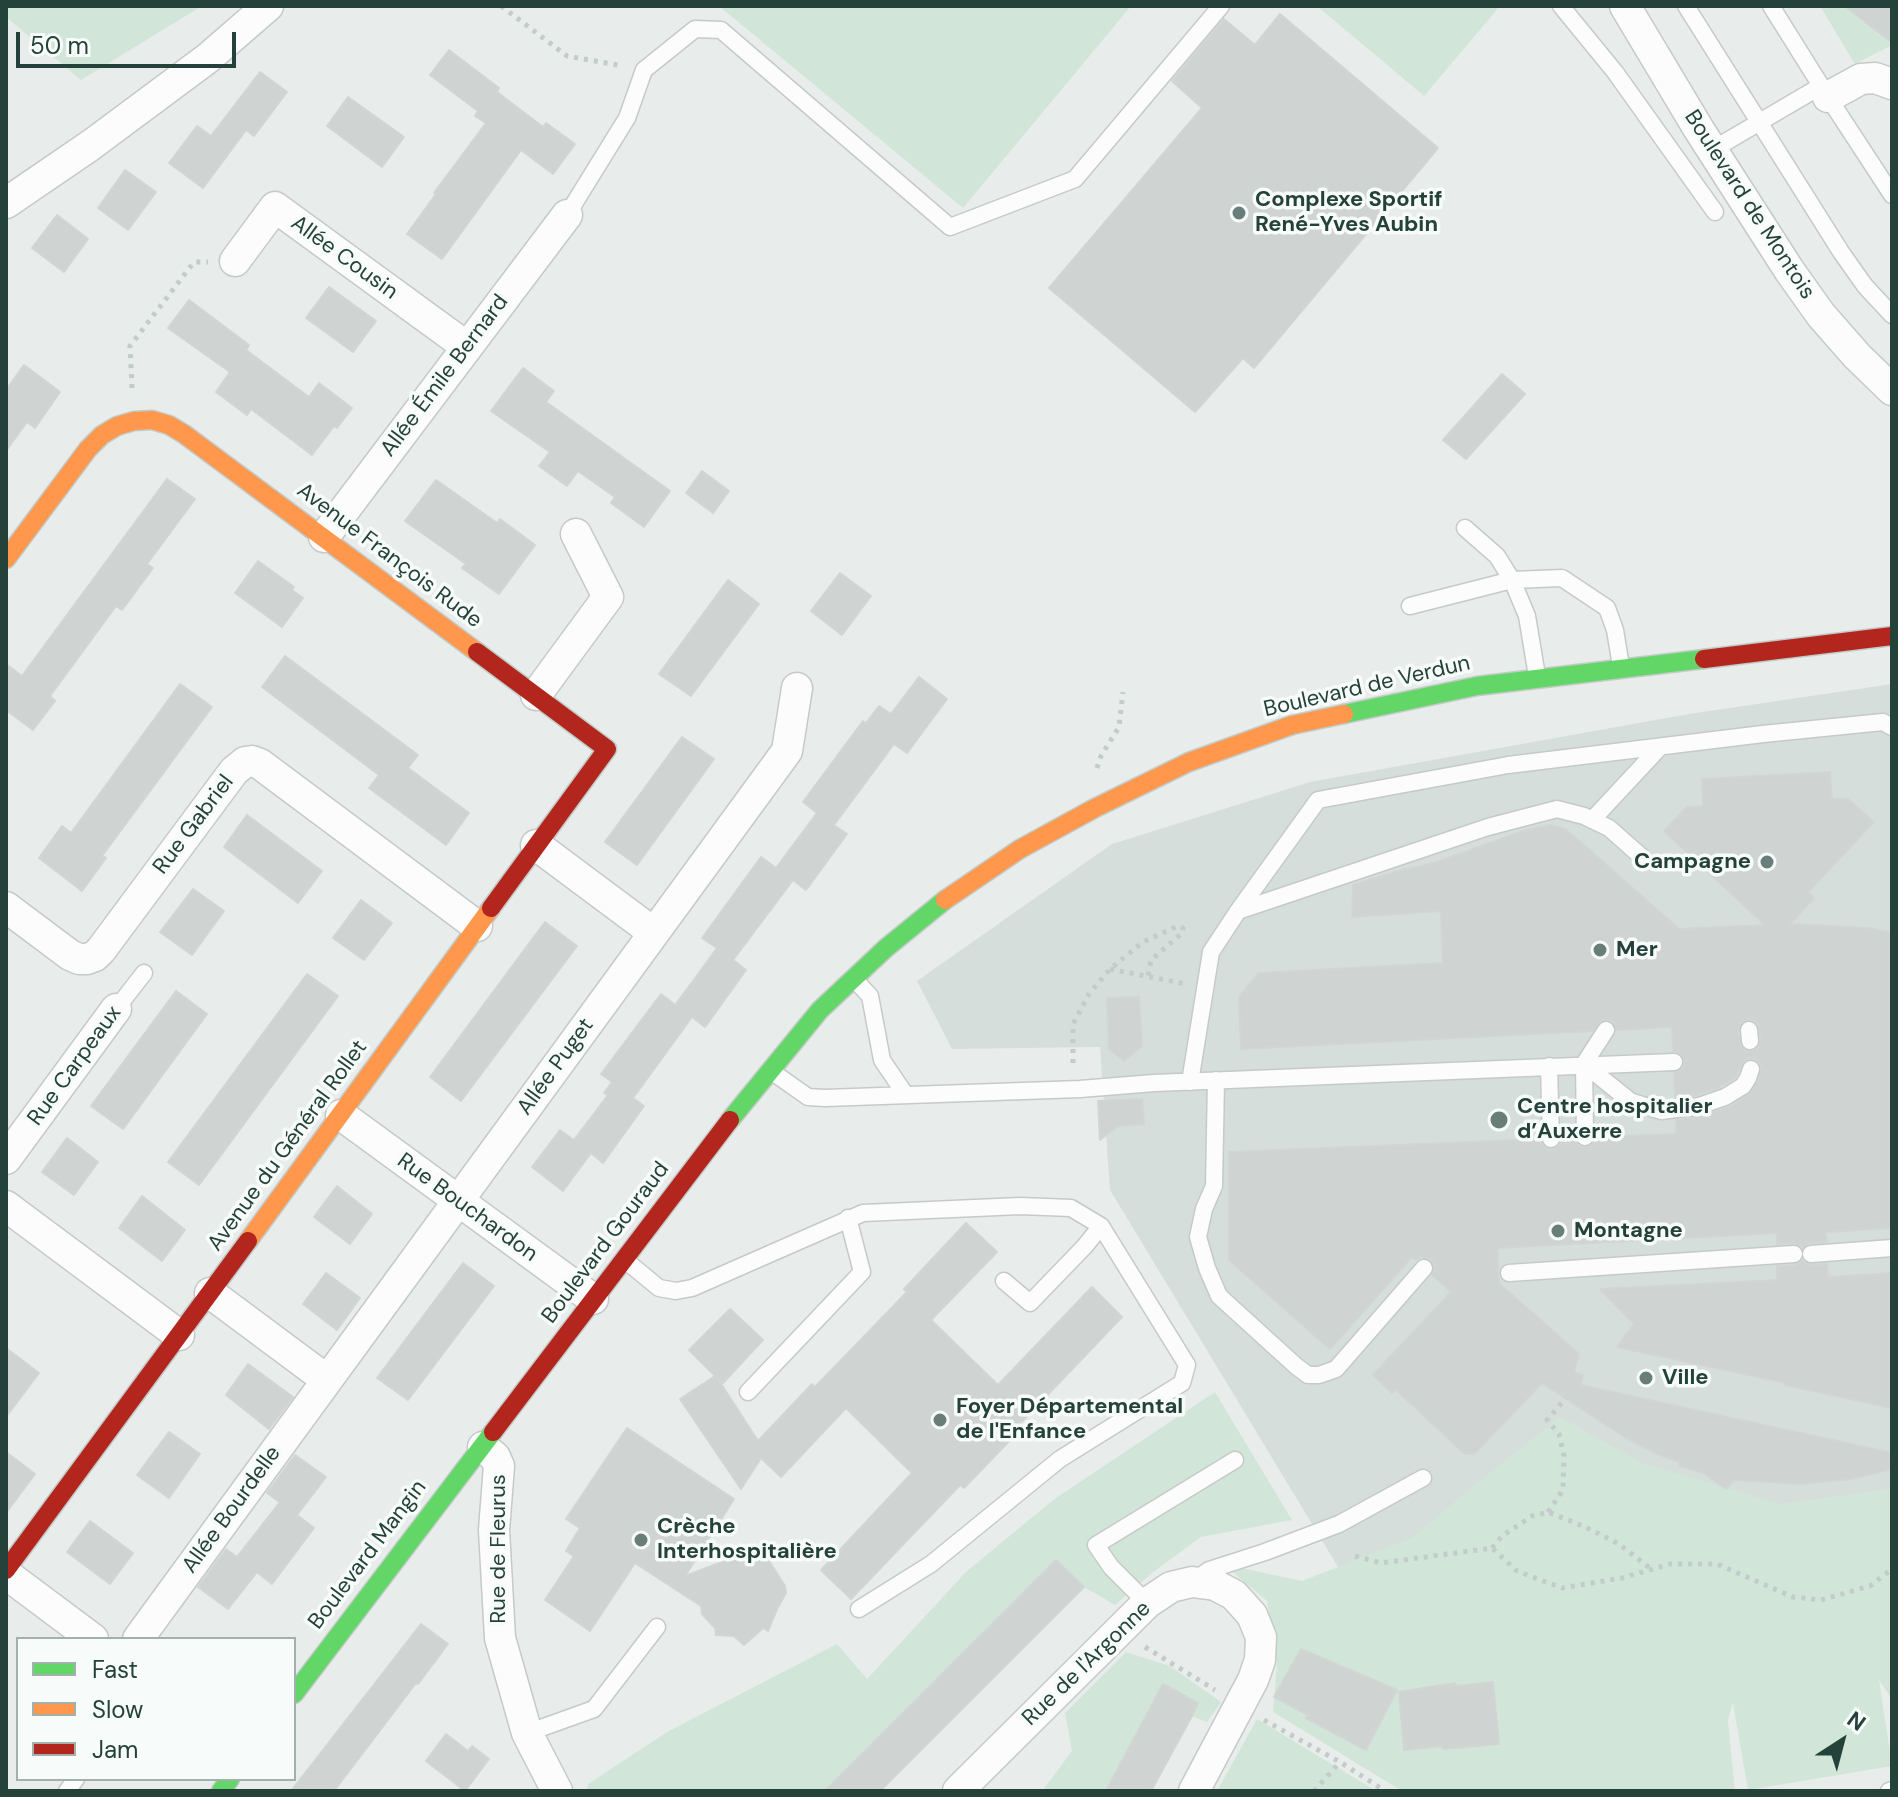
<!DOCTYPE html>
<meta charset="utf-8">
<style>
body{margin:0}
#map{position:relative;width:1898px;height:1797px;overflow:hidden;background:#e8edeb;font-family:"DM Sans",sans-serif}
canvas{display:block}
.frame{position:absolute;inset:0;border:8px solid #24423a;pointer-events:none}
.legend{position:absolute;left:16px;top:1637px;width:280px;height:144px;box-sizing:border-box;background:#f7fbf9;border:2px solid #a3b1ad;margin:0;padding:10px 14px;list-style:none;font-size:24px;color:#24423a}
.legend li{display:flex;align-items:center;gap:16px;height:40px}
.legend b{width:40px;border:2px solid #a3b1ad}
.north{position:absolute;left:1802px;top:1701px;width:80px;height:80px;-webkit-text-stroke:6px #f7fbf9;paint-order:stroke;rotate:36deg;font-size:22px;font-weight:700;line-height:32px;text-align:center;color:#24423a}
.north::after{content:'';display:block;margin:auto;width:28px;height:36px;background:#24423a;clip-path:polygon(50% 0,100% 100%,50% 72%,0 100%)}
.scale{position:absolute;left:16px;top:32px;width:220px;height:36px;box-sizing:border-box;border:4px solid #24423a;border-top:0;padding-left:10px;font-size:24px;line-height:28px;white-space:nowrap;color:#24423a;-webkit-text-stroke:6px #f7fbf9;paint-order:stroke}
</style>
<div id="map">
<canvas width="1898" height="1797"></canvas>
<div class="frame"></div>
<ul class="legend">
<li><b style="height:10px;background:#63d668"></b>Fast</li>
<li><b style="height:10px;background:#ff974d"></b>Slow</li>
<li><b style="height:10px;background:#b3261e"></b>Jam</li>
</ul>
<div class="north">N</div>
<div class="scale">50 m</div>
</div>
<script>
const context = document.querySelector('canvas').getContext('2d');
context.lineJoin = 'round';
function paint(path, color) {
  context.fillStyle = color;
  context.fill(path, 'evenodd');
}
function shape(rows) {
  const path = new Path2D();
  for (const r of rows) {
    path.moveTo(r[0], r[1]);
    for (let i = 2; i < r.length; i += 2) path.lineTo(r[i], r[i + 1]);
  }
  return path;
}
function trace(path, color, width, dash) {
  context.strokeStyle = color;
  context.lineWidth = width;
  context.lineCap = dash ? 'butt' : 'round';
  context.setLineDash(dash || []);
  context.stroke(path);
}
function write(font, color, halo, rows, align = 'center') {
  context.font = font + ' "DM Sans",sans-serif';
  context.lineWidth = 7;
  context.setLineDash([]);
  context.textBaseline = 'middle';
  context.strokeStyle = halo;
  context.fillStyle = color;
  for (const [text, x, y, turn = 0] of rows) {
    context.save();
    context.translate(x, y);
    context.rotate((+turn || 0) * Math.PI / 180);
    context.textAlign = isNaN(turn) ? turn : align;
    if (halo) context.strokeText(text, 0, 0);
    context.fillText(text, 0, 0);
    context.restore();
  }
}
const built = shape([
 [1892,684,1892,1625,1387,1648,1110,1190,1100,1047,952,1049,917,981,1112,844,1310,782,1689,714]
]);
const green = shape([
 [6,6,202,6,81,80,6,17],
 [719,6,1131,6,963,208],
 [1317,6,1500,6,1424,96],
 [1820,6,1860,6,1855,14,1892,45,1855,64],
 [1215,1392,1292,1520,1201,1537,1152,1573,1115,1605,1084,1587,1056,1560,825,1791,586,1791,588,1784,667,1732,837,1644,867,1679,966,1572,1053,1500],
 [1560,1417,1644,1464,1780,1504,1892,1489,1892,1699,1879,1680,1892,1766,1748,1790,1733,1703,1728,1720,1735,1791,1402,1791,1273,1712,1277,1662,1267,1601,1223,1564,1302,1581,1412,1538,1464,1494],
 [1126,1652,1170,1666,1221,1702,1207,1722,1192,1716,1198,1703,1163,1685,1106,1791,1042,1791,1072,1751,1065,1713],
 [1257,1719,1373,1789,1377,1791,1217,1791]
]);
const building = shape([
 [1845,6,1892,6,1892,43,1845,6],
 [1280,14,1438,148,1254,368,1243,358,1195,412,1049,288,1202,108,1172,81,1224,19,1255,45,1280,14],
 [449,50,499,88,497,92,543,127,546,123,575,144,553,174,521,150,442,259,407,234,436,194,434,193,486,123,475,116,478,111,430,75,449,50],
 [260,72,287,92,254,136,246,130,203,188,169,163,197,126,211,136,260,72],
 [348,97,404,137,382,167,327,126,348,97],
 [125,170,156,192,128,230,98,208,125,170],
 [57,215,88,239,64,272,32,248,57,215],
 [329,287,376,321,353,352,306,318,329,287],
 [189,300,249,345,246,350,309,397,319,383,352,408,337,428,334,426,312,455,251,409,247,415,216,392,230,372,168,328,189,300],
 [24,365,60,392,35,428,27,422,6,451,6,390,24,365],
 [523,368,554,391,546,402,670,491,644,527,611,503,615,497,578,471,567,486,539,466,550,452,491,411,523,368],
 [1502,374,1525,394,1466,459,1443,440,1502,374],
 [702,471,729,491,713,513,686,493,702,471],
 [167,479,195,499,147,564,153,568,122,610,116,606,50,696,55,701,33,730,6,710,6,664,22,676,167,479],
 [436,480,497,523,500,519,535,545,499,594,462,568,466,564,405,521,436,480],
 [258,561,294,587,292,590,303,598,282,627,235,593,258,561],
 [840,573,871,596,842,635,811,611,840,573],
 [728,580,759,604,691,696,659,674,728,580],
 [285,656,418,755,408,768,469,813,446,845,369,788,379,775,262,687,285,656],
 [919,677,947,699,907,753,894,744,834,825,847,834,806,890,793,880,733,960,746,970,705,1027,692,1017,633,1098,644,1106,603,1163,591,1153,563,1191,532,1167,560,1130,579,1144,574,1140,608,1095,604,1093,612,1082,601,1074,661,994,675,1005,696,977,717,948,702,938,761,857,776,868,817,813,803,802,863,721,866,723,879,706,891,714,919,677],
 [180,684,212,707,102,856,106,858,82,891,39,858,62,826,71,833,180,684],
 [682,737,714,759,637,865,605,842,682,737],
 [1830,772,1832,799,1848,799,1874,822,1808,892,1814,898,1790,924,1868,928,1892,933,1892,1228,1826,1232,1827,1242,1809,1243,1803,1247,1794,1243,1777,1244,1777,1233,1498,1248,1498,1274,1500,1284,1579,1354,1574,1372,1583,1375,1581,1385,1892,1453,1892,1469,1851,1479,1801,1484,1734,1480,1726,1489,1704,1473,1679,1466,1679,1462,1655,1453,1623,1436,1542,1383,1474,1454,1465,1454,1395,1389,1392,1393,1373,1375,1451,1292,1432,1275,1435,1265,1431,1259,1421,1257,1416,1260,1412,1257,1330,1349,1229,1260,1229,1152,1540,1139,1545,1148,1552,1150,1560,1145,1562,1138,1574,1138,1579,1146,1586,1148,1594,1143,1596,1137,1676,1134,1676,1120,1702,1116,1730,1107,1752,1092,1761,1072,1762,1066,1759,1061,1754,1058,1748,1058,1743,1061,1735,1078,1720,1087,1696,1095,1675,1098,1674,1073,1683,1068,1685,1061,1680,1053,1673,1051,1672,1027,1617,1030,1613,1021,1606,1019,1600,1021,1592,1031,1241,1049,1239,997,1259,973,1443,963,1441,911,1352,917,1353,885,1401,870,1434,863,1526,830,1551,825,1565,829,1575,837,1679,929,1765,925,1664,831,1687,807,1703,806,1702,779,1830,772],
 [1749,1019,1754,1020,1758,1024,1761,1040,1757,1049,1750,1052,1745,1051,1741,1047,1738,1031,1742,1022,1749,1019],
 [247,815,322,871,298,903,224,847,247,815],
 [193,889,224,911,192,955,160,932,193,889],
 [361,900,392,923,364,960,333,938,361,900],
 [545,922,577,946,461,1101,430,1077,545,922],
 [307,974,338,996,199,1185,168,1162,307,974],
 [176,991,207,1014,123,1129,91,1106,176,991],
 [1139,997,1142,1046,1124,1061,1109,1049,1107,998,1139,997],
 [1142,1099,1144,1124,1118,1126,1100,1140,1098,1101,1142,1099],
 [67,1138,98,1162,74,1195,42,1172,67,1138],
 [337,1186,372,1214,350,1244,314,1217,337,1186],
 [142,1196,185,1230,162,1261,119,1228,142,1196],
 [966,1223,997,1252,931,1320,998,1385,1092,1287,1122,1317,1013,1431,1016,1434,964,1488,960,1485,851,1599,821,1570,912,1473,846,1408,781,1477,761,1458,741,1489,680,1399,715,1376,689,1350,730,1309,763,1340,723,1383,716,1376,758,1441,812,1384,815,1387,907,1292,904,1289,966,1223],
 [1802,1261,1811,1265,1827,1264,1828,1277,1892,1273,1892,1408,1785,1385,1786,1383,1617,1347,1634,1324,1600,1289,1777,1280,1777,1266,1796,1265,1802,1261],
 [463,1263,494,1286,408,1400,377,1378,463,1263],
 [326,1273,360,1298,337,1330,303,1304,326,1273],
 [6,1348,39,1373,6,1417,6,1348],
 [248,1364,293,1397,269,1429,226,1395,248,1364],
 [627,1428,734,1499,685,1576,746,1553,755,1559,766,1556,785,1586,786,1593,777,1609,768,1631,763,1628,744,1645,734,1636,716,1635,715,1628,702,1614,701,1606,635,1563,590,1631,545,1600,574,1556,566,1551,580,1528,566,1519,627,1428],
 [169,1432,200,1454,169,1498,137,1475,169,1432],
 [6,1452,35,1474,6,1513,6,1452],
 [295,1455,326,1477,297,1515,314,1528,272,1584,257,1572,228,1609,198,1587,226,1549,237,1557,280,1502,285,1506,267,1493,295,1455],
 [90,1521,133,1553,110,1584,67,1552,90,1521],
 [1056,1560,1084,1587,880,1791,825,1791,1056,1560],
 [421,1624,448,1644,418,1684,416,1683,334,1791,291,1791,421,1624],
 [1301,1649,1397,1690,1366,1750,1306,1718,1308,1715,1274,1697,1301,1649],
 [1493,1682,1499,1744,1443,1749,1442,1746,1404,1750,1399,1692,1455,1683,1456,1686,1493,1682],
 [1163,1684,1198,1703,1192,1716,1151,1791,1106,1791,1163,1684],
 [446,1734,468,1751,472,1746,489,1759,465,1791,426,1761,446,1734]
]);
const path = shape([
 [501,6,567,56,623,66],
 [132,388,130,346,194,262,208,262],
 [1097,768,1101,756,1119,727,1123,692],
 [1110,969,1186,984],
 [1073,1063,1073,1024,1089,994,1110,969,1143,942,1178,926,1183,928,1181,934,1151,960,1148,976],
 [1548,1512,1563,1490,1564,1456,1559,1434,1547,1420,1566,1398],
 [1492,1548,1502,1536,1532,1516,1548,1512,1583,1526,1619,1544,1651,1569],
 [1355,1556,1381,1563,1492,1548,1517,1571,1562,1588,1622,1578,1670,1564,1717,1564,1793,1597,1821,1600,1870,1586,1892,1569],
 [1145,1647,1215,1690],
 [1264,1720,1340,1762,1385,1791],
 [1314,1791,1340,1762]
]);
const lane = shape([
 [1561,6,1615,72,1715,212],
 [1686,6,1841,252,1865,286,1892,315],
 [1771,6,1828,97,1892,195],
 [1712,150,1821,86],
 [567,215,627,118,644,70,695,29,721,30,950,227,1075,179,1221,6],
 [1465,528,1497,556,1512,580,1527,616,1537,676],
 [1410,606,1512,580,1562,578,1607,608,1615,630,1621,666],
 [1592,820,1660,747],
 [1238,911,1488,827,1557,809,1584,816,1609,828,1643,858],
 [854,979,870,996,882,1060,905,1094],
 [116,1009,144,973],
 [1749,1030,1750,1041],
 [1584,1064,1630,1101,1661,1111,1699,1106,1725,1097,1743,1086,1748,1078,1751,1069],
 [1549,1066,1551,1139],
 [771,1071,808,1097,825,1098,1080,1089,1154,1083,1674,1062],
 [1216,1080,1214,1186,1204,1209,1198,1237,1207,1268,1219,1296,1296,1366,1308,1375,1319,1375,1336,1369,1424,1268],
 [1190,1082,1211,952,1238,911,1318,800,1508,765,1763,734,1883,722,1892,727],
 [1585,1137,1584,1064,1606,1030],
 [1811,1254,1892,1248],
 [625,1260,659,1288,676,1291,692,1288,863,1213,1020,1206,1071,1208,1101,1226,1187,1365,1182,1383,1060,1459,931,1564,859,1609],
 [1509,1273,1794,1254],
 [1004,1281,1030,1303,1085,1246,1101,1226],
 [748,1392,862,1272,848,1218],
 [1193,1581,1209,1570,1265,1552,1339,1524,1423,1478],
 [1147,1603,1111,1567,1096,1545,1235,1460],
 [527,1733,594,1709,657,1627],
 [67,1791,76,1779],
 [1889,1791,1892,1790]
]);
const street = shape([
 [1625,6,1698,128,1789,270,1821,315,1857,356,1892,390],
 [1828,97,1861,79,1875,78,1892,84],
 [6,203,91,145,208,58,268,6],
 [235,261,275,207,467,347],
 [324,537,567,215],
 [536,695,608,597,576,534],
 [536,845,654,933],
 [6,907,70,955,79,959,87,959,95,956,101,950,234,771,245,762,252,761,260,764,477,926],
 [341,1115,593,1299],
 [6,1159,116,1009],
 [6,1206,179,1335],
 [210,1293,327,1380],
 [483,1447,495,1457,499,1466,494,1530,500,1638,527,1733,557,1791],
 [6,1574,93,1639],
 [138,1639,787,751,797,688],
 [958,1791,1147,1603,1171,1587,1192,1582,1215,1585,1234,1595,1252,1615,1261,1637,1260,1660,1253,1680,1194,1791]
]);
const fast = shape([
 [1344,714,1477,686,1704,659],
 [730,1120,820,1010,886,948,945,900],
 [294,1694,493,1432],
 [221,1791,230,1779]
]);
const slow = shape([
 [6,559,88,449,102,435,117,426,134,421,152,420,169,425,184,434,477,652],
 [945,900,1020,849,1095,808,1189,762,1292,725,1344,714],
 [248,1241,491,908]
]);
const jam = shape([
 [477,652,607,749,491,908],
 [1704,659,1892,636],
 [493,1432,730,1120],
 [6,1570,248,1241]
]);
const markers = [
 [1239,213,8,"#697e78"],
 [1767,862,8,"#697e78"],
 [1600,950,8,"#697e78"],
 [1499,1120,10,"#697e78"],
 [1558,1231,8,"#697e78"],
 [1646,1378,8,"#697e78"],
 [940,1420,8,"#697e78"],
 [641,1540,8,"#697e78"]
];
const poiNames = [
 ["Complexe Sportif",1255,200],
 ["René-Yves Aubin",1255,225],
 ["Campagne",1751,862,"right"],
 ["Mer",1616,950],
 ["Centre hospitalier",1517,1107],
 ["d’Auxerre",1517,1132],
 ["Montagne",1574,1231],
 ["Ville",1662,1378],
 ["Foyer Départemental",956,1407],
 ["de l'Enfance",956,1432],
 ["Crèche",657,1527],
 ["Interhospitalière",657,1552]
];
const streetNames = [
 ["Boulevard de Montois",1749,205,57],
 ["Allée Cousin",344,258,36],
 ["Allée Émile Bernard",445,376,-53],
 ["Avenue François Rude",389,556,37],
 ["Boulevard de Verdun",1367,687,-13],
 ["Rue Gabriel",194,825,-53],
 ["Rue Carpeaux",75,1066,-54],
 ["Allée Puget",556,1067,-54],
 ["Avenue du Général Rollet",288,1146,-54],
 ["Rue Bouchardon",467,1208,36],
 ["Boulevard Gouraud",606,1243,-53],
 ["Allée Bourdelle",232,1510,-54],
 ["Rue de Fleurus",499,1549,-90],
 ["Boulevard Mangin",368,1555,-53],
 ["Rue de l'Argonne",1087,1664,-44]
];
paint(built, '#d6dedb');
paint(green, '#d1e6d8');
paint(building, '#cfd4d2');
trace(building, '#d1d6d4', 2);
trace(lane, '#c5cac8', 19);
trace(street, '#c5cac8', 33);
trace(fast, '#c3cbc8', 21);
trace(slow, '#c3cbc8', 21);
trace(jam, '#c3cbc8', 21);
trace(path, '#c3ccca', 5, [4, 6]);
trace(lane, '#fcfcfc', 16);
trace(street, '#fcfcfc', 30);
trace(fast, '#63d668', 18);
trace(slow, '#ff974d', 18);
trace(jam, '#b3261e', 18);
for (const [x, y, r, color] of markers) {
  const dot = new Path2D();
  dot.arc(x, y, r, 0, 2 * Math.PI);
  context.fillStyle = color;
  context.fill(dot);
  trace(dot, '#f7fbf9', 3);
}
write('bold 22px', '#24423a', '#f7fbf9', poiNames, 'left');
write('22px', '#24423a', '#f7fbf9', streetNames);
</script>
